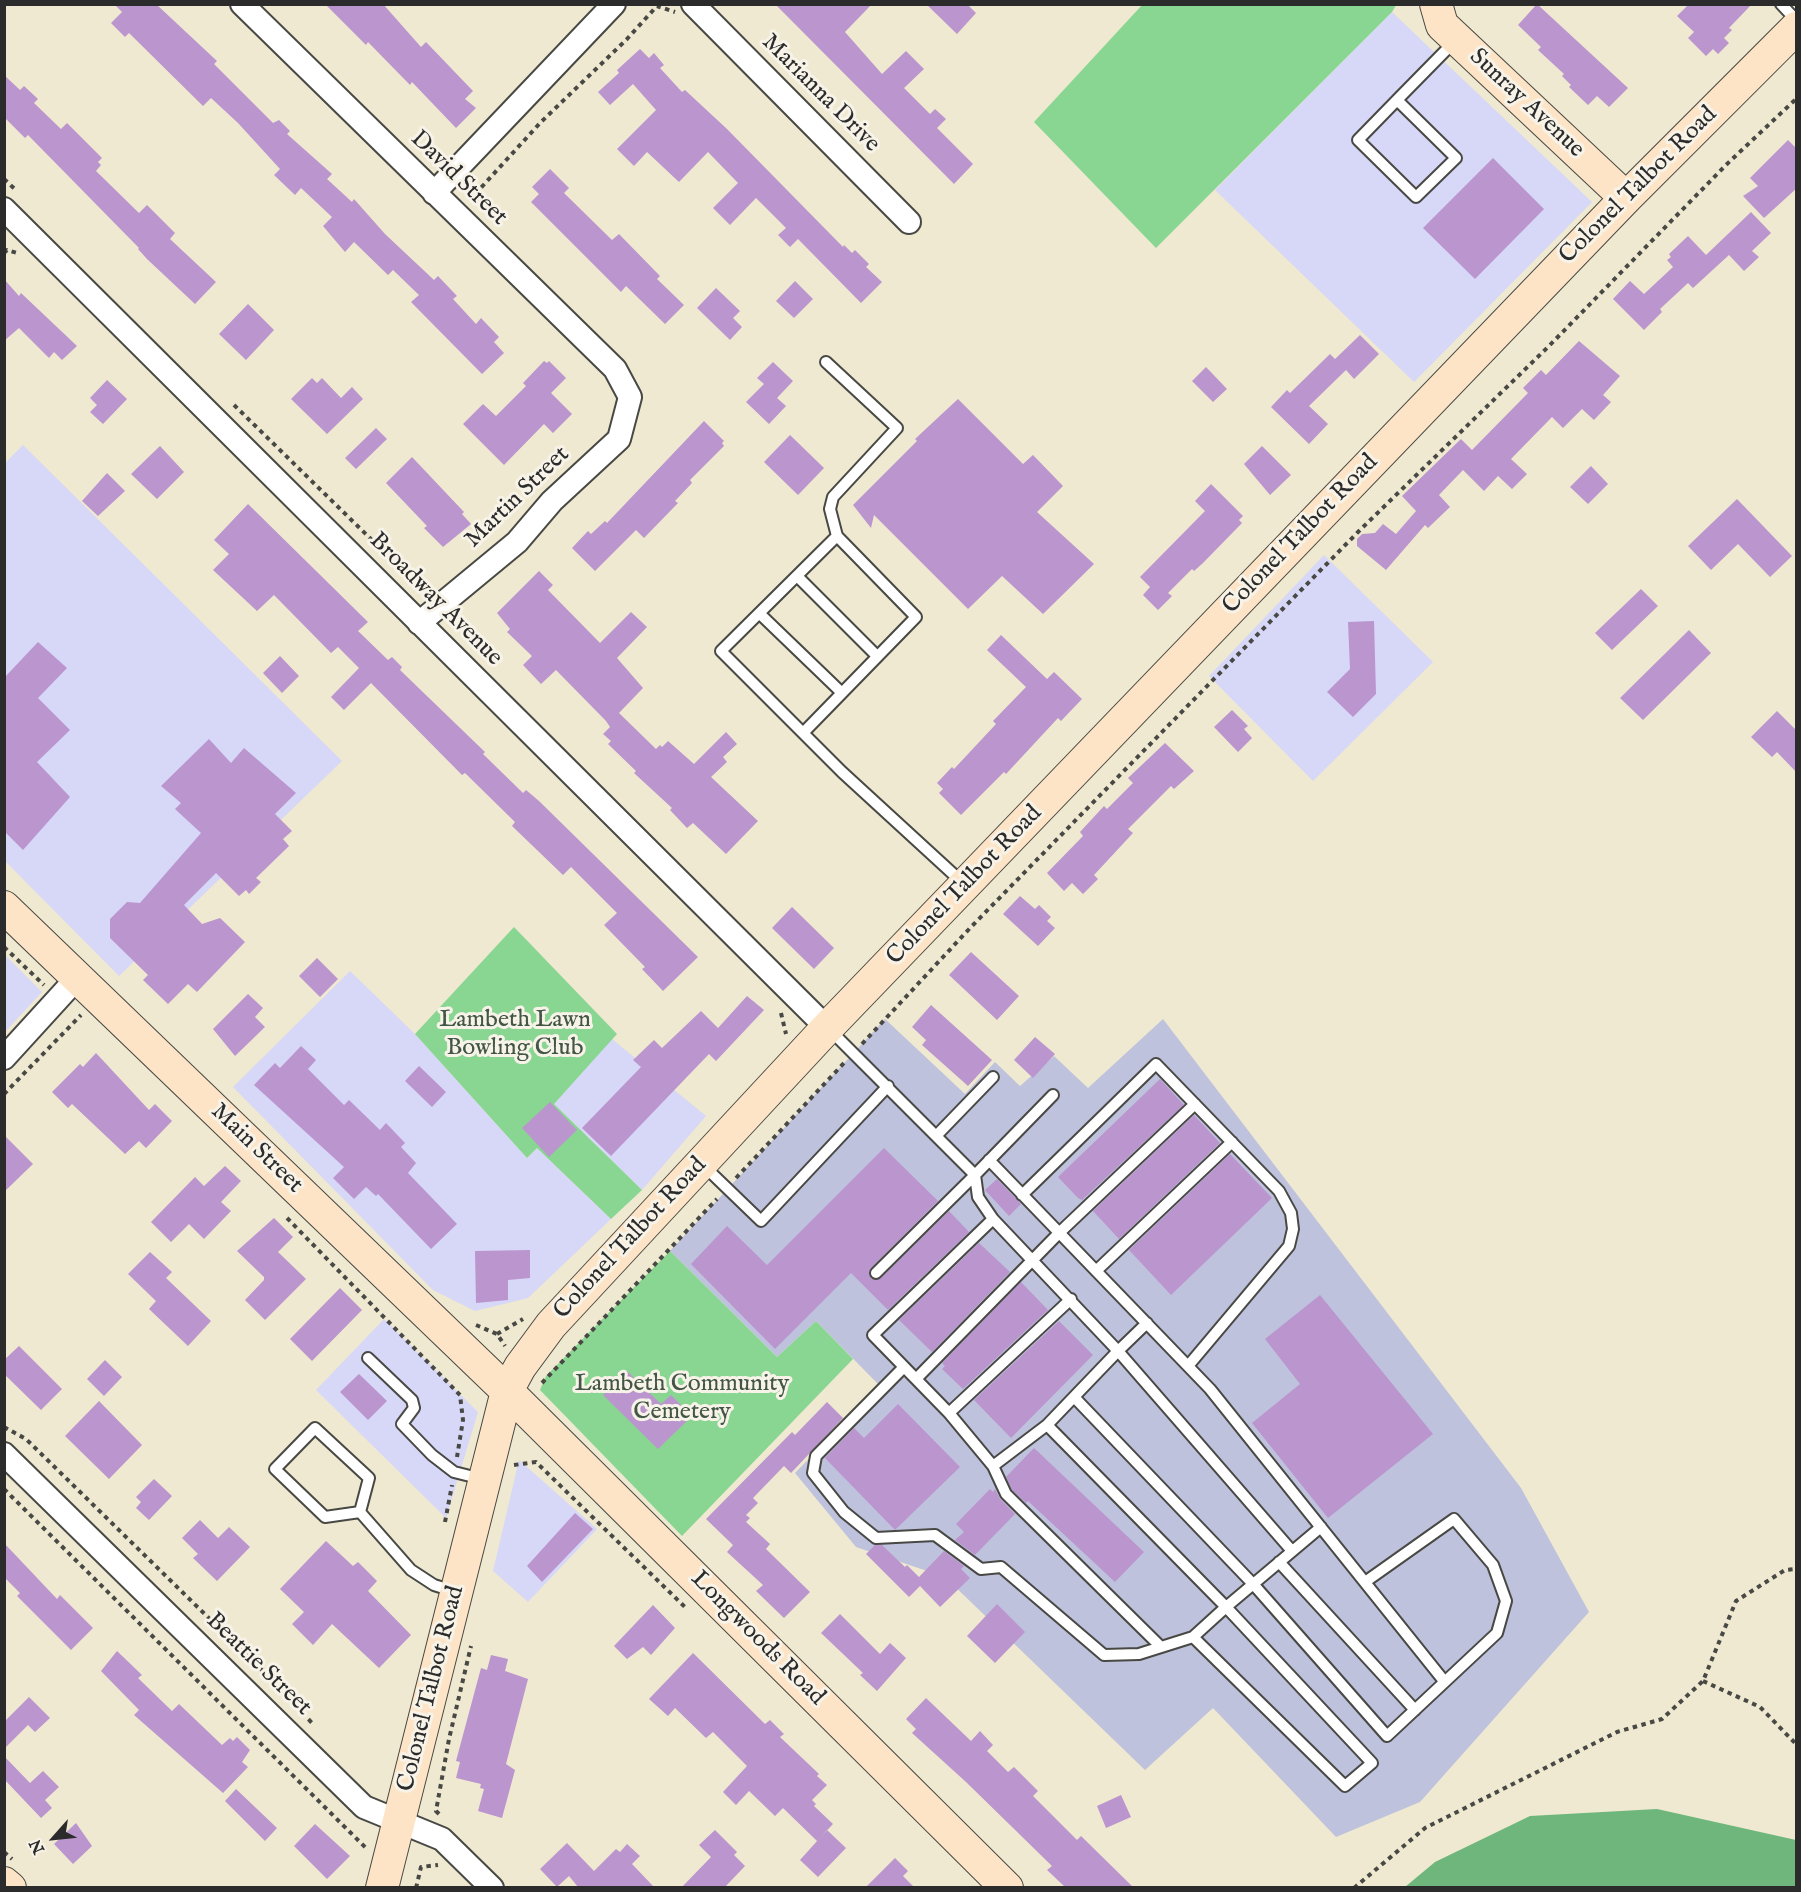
<!DOCTYPE html>
<style>
body{margin:0}
#map{position:relative;width:1801px;height:1892px;overflow:hidden;background:#eee9d0;font-family:"IM FELL English",serif}
canvas{display:block}
.frame{position:absolute;inset:0;border:6px solid #2b2b2b;pointer-events:none}
.north{position:absolute;left:24px;top:1808px;width:60px;height:60px;-webkit-text-stroke:4px #f7f3e8;paint-order:stroke;rotate:243deg;font-size:16px;font-weight:700;line-height:24px;text-align:center;color:#2b2b2b}
.north::after{content:'';display:block;margin:auto;width:21px;height:27px;background:#2b2b2b;clip-path:polygon(50% 0,100% 100%,50% 72%,0 100%)}
</style>
<div id="map">
<canvas width="1801" height="1892"></canvas>
<div class="frame"></div>
<div class="north">N</div>
</div>
<script>
const context = document.querySelector('canvas').getContext('2d');
context.lineJoin = 'round';
function paint(path, color) {
  context.fillStyle = color;
  context.fill(path, 'evenodd');
}
function shape(rows) {
  const path = new Path2D();
  for (const r of rows) {
    path.moveTo(r[0], r[1]);
    for (let i = 2; i < r.length; i += 2) path.lineTo(r[i], r[i + 1]);
  }
  return path;
}
function trace(path, color, width, dash) {
  context.strokeStyle = color;
  context.lineWidth = width;
  context.lineCap = dash ? 'butt' : 'round';
  context.setLineDash(dash || []);
  context.stroke(path);
}
function write(font, color, halo, rows, align = 'center') {
  context.font = font + ' "IM FELL English",serif';
  context.lineWidth = 6;
  context.setLineDash([]);
  context.textBaseline = 'middle';
  context.strokeStyle = halo;
  context.fillStyle = color;
  for (const [text, x, y, turn = 0] of rows) {
    context.save();
    context.translate(x, y);
    context.rotate((+turn || 0) * Math.PI / 180);
    context.textAlign = isNaN(turn) ? turn : align;
    if (halo) context.strokeText(text, 0, 0);
    context.fillText(text, 0, 0);
    context.restore();
  }
}
const built = shape([
 [1392,12,1592,202,1414,382,1215,190],
 [23,445,342,761,119,976,5,861,4,464],
 [1324,555,1433,662,1313,781,1209,676],
 [4,954,42,992,5,1032,4,1032],
 [350,971,415,1034,527,1158,537,1148,611,1219,528,1298,475,1311,433,1290,233,1087],
 [612,1039,706,1116,642,1190,554,1104],
 [384,1319,478,1412,446,1518,316,1390],
 [519,1460,597,1529,528,1602,493,1571]
]);
const industrial = shape([
 [885,1019,965,1094,995,1062,1020,1086,1054,1056,1088,1088,1163,1019,1521,1488,1589,1612,1420,1802,1336,1837,1213,1708,1145,1770,945,1577,856,1547,795,1473,880,1386,816,1321,777,1357,670,1251]
]);
const green = shape([
 [1143,4,1396,4,1396,5,1392,12,1156,248,1034,122],
 [514,927,617,1034,554,1104,642,1190,611,1219,537,1148,527,1158,415,1034],
 [670,1251,777,1357,816,1321,853,1359,682,1536,540,1390,546,1376]
]);
const forest = shape([
 [1657,1809,1796,1840,1796,1887,1405,1887,1435,1862,1530,1816]
]);
const building = shape([
 [114,4,156,4,217,61,214,64,273,123,279,120,290,131,287,134,332,174,327,179,352,202,354,199,385,234,434,280,438,276,457,296,453,299,476,324,481,318,499,337,494,342,504,353,482,374,411,302,419,295,393,270,388,275,354,242,345,252,323,226,332,217,301,188,295,195,274,175,280,169,238,123,211,98,203,106,129,33,125,37,111,23,122,12],
 [325,4,383,4,421,47,426,42,473,91,465,99,476,108,456,128,412,82,410,85,368,42,366,45],
 [775,4,872,4,845,32,882,74,906,51,924,69,904,88,930,114,935,109,946,119,937,128,973,164,954,184],
 [926,4,967,4,976,13,957,34],
 [1537,4,1628,88,1609,107,1597,96,1588,105,1569,87,1571,85,1562,76,1564,74,1538,50,1541,47,1518,25],
 [1689,4,1752,4,1729,28,1732,30,1724,38,1729,43,1718,54,1713,49,1706,56,1688,38,1694,32,1677,16],
 [640,49,649,58,654,53,664,65,660,68,682,92,685,90,727,129,843,247,844,245,852,253,855,250,869,264,866,267,882,282,861,303,798,239,790,247,778,235,786,228,756,198,730,225,713,208,738,183,708,152,679,182,647,152,634,166,617,149,656,110,633,84,610,105,598,92,619,73,617,70],
 [4,75,20,90,24,86,38,99,34,103,61,129,67,123,102,158,98,162,101,165,96,171,139,213,147,205,175,233,170,239,216,282,195,304,147,259,138,249,139,248,28,135,25,138,4,117],
 [1788,140,1797,149,1797,188,1764,218,1743,196,1758,186,1750,178],
 [1493,158,1544,209,1475,279,1423,228],
 [550,169,569,188,564,193,612,240,619,234,660,276,657,279,684,305,665,324,626,286,621,292,531,202,539,194,532,187],
 [1751,212,1771,233,1752,251,1759,257,1744,271,1729,255,1693,288,1688,283,1660,309,1662,312,1644,330,1613,299,1630,281,1644,294,1673,267,1667,260,1671,257,1669,254,1688,236,1706,255],
 [4,279,19,296,21,293,77,346,62,360,54,352,49,358,19,328,4,341],
 [795,281,813,299,794,318,776,301],
 [716,288,740,311,733,318,742,327,730,340,697,308],
 [248,304,274,330,246,360,219,334],
 [1360,335,1379,354,1354,379,1346,370,1309,406,1328,424,1309,444,1271,407,1287,390,1290,393,1330,354,1335,359],
 [1579,341,1620,376,1603,395,1611,402,1594,420,1582,409,1563,428,1552,417,1511,459,1527,474,1512,489,1498,476,1484,491,1463,470,1439,495,1450,507,1428,528,1425,525,1386,570,1357,546,1357,539,1362,534,1375,533,1383,524,1396,534,1416,511,1402,496,1461,439,1472,450,1528,393,1523,388,1541,370,1546,375],
 [544,361,547,363,549,361,566,378,551,393,572,414,553,433,544,424,504,465,463,424,483,404,496,416,526,386,523,383],
 [773,362,793,381,777,398,786,406,769,424,746,402,764,384,757,378],
 [1206,367,1227,389,1213,402,1192,381],
 [312,378,317,383,322,378,341,398,352,387,363,399,327,434,291,399],
 [107,380,127,399,103,424,90,412,97,405,90,398],
 [958,399,1023,464,1033,455,1063,486,1037,512,1094,564,1043,614,1002,576,968,609,874,515,871,528,853,505,917,441,915,439],
 [704,421,724,441,722,443,724,446,690,480,692,483,675,501,678,503,644,538,636,530,595,571,572,548,588,531,591,534,605,521,607,523],
 [376,428,387,439,356,469,345,458],
 [790,435,824,468,798,495,764,462],
 [160,446,184,472,157,499,131,474],
 [1262,446,1291,475,1270,495,1244,464],
 [412,457,464,512,462,514,471,524,443,547,424,528,427,526,386,483],
 [1591,466,1608,484,1588,504,1570,487],
 [107,473,125,491,98,516,82,501],
 [1211,484,1243,516,1239,520,1242,523,1203,563,1194,571,1192,569,1168,593,1172,596,1158,610,1143,595,1150,587,1140,577,1205,511,1195,501],
 [1737,499,1792,556,1770,577,1738,544,1711,570,1688,546],
 [248,504,368,622,358,631,388,660,392,657,402,667,400,670,485,752,483,754,523,793,526,790,539,801,698,957,663,991,642,969,645,967,604,925,617,913,571,867,563,875,512,826,515,822,465,773,462,775,371,683,344,710,331,697,359,668,338,647,331,653,274,595,257,611,213,570,229,554,214,540],
 [539,571,553,585,548,590,600,643,631,612,647,627,617,658,643,688,619,713,656,749,660,745,662,747,668,741,694,764,726,732,737,744,723,757,727,762,711,777,758,821,726,854,693,823,687,828,670,810,672,808,634,773,636,771,608,744,611,741,603,734,610,727,606,721,556,670,541,684,523,665,532,656,507,632,510,629,497,613],
 [1641,589,1658,606,1612,650,1595,633],
 [1374,621,1376,694,1353,717,1327,692,1350,669,1348,622],
 [1689,630,1711,653,1643,720,1620,698],
 [1001,635,1047,679,1054,672,1082,699,1061,721,1058,718,1006,774,1004,772,961,815,939,793,943,789,937,783,952,767,954,769,996,724,993,721,1026,687,987,650],
 [38,642,67,668,38,698,70,730,37,762,70,797,23,850,4,831,4,678],
 [280,656,299,676,282,693,263,673],
 [1232,710,1248,726,1244,729,1252,738,1238,752,1214,727],
 [1777,711,1797,731,1797,773,1777,752,1772,757,1751,737],
 [209,739,231,763,244,748,296,793,275,814,292,831,283,839,289,846,256,878,261,882,249,894,246,890,239,896,216,873,184,905,202,924,220,918,245,942,197,992,188,984,168,1004,143,980,148,975,110,938,110,919,127,902,140,903,201,833,175,809,181,803,161,786],
 [1165,743,1194,771,1174,789,1171,786,1128,829,1133,833,1094,875,1098,879,1083,894,1072,883,1064,891,1047,873,1083,836,1080,832,1104,806,1107,809,1133,783,1128,778],
 [1020,896,1035,909,1039,905,1051,917,1047,921,1055,928,1038,946,1003,914],
 [792,907,834,948,814,969,772,928],
 [971,952,1019,996,997,1020,949,975],
 [317,958,338,979,320,997,299,976],
 [248,994,263,1008,255,1017,265,1027,235,1056,213,1029],
 [747,996,764,1010,716,1061,709,1054,611,1156,582,1128,641,1067,633,1060,654,1040,662,1048,701,1011,718,1028],
 [931,1005,992,1060,968,1086,922,1045,926,1040,912,1027],
 [1035,1037,1055,1054,1033,1078,1014,1060],
 [301,1046,316,1060,308,1069,344,1105,349,1100,380,1130,386,1123,405,1143,401,1147,416,1163,408,1173,457,1224,431,1249,378,1194,376,1196,366,1187,354,1199,333,1178,344,1167,254,1085,275,1063,280,1068],
 [96,1053,149,1110,155,1104,172,1121,146,1148,139,1141,125,1154,72,1104,68,1108,52,1092,80,1064,83,1067],
 [419,1066,446,1092,432,1107,405,1081],
 [1160,1079,1184,1105,1082,1200,1078,1198,1058,1177],
 [550,1102,577,1130,549,1157,522,1128],
 [1194,1115,1220,1143,1119,1239,1093,1211],
 [4,1135,33,1164,4,1192],
 [884,1148,938,1201,871,1268,869,1274,871,1279,881,1278,949,1211,969,1232,888,1310,851,1273,775,1349,691,1264,727,1226,767,1265],
 [1230,1154,1272,1198,1171,1295,1129,1250],
 [225,1166,241,1181,221,1202,231,1211,204,1239,189,1224,171,1242,151,1222,195,1177,204,1186],
 [997,1179,1021,1204,1009,1216,985,1190],
 [274,1218,293,1237,278,1252,306,1279,265,1320,245,1300,264,1280,264,1277,237,1251],
 [979,1243,1010,1272,932,1352,899,1320],
 [530,1250,530,1278,508,1280,508,1300,476,1303,475,1251],
 [150,1252,172,1272,166,1278,211,1321,188,1346,149,1309,156,1301,128,1274],
 [1021,1282,1048,1310,963,1389,942,1369,945,1366,942,1363],
 [340,1288,362,1310,312,1361,290,1339],
 [1320,1295,1433,1434,1328,1518,1252,1423,1300,1384,1265,1339],
 [1059,1321,1093,1355,1011,1438,974,1400],
 [19,1346,62,1389,41,1410,4,1374,4,1360],
 [105,1360,122,1377,104,1396,87,1379],
 [627,1371,661,1404,671,1395,692,1416,658,1449,603,1395],
 [359,1374,387,1401,368,1420,340,1392],
 [99,1401,142,1445,109,1479,65,1436],
 [827,1402,843,1418,791,1473,784,1466,753,1498,758,1503,746,1515,750,1518,746,1522,770,1544,766,1549,810,1592,784,1618,756,1591,763,1585,727,1552,733,1545,706,1519,792,1432,795,1435],
 [898,1404,960,1467,895,1530,825,1458,854,1428,864,1438],
 [1034,1448,1144,1552,1115,1582,1028,1501,1026,1503,1012,1490,1006,1477],
 [154,1479,172,1496,149,1520,136,1508,141,1502,136,1497],
 [990,1489,993,1492,995,1489,1000,1499,1015,1514,975,1555,955,1540,964,1532,956,1524],
 [575,1513,593,1529,542,1582,527,1566],
 [200,1520,218,1538,229,1527,250,1547,217,1581,193,1558,198,1554,182,1538],
 [326,1541,353,1566,358,1562,377,1581,368,1591,411,1635,379,1668,332,1624,313,1645,292,1624,304,1612,280,1589],
 [4,1543,57,1599,60,1595,93,1628,71,1650,17,1596,20,1593,4,1577],
 [875,1545,882,1545,905,1567,907,1565,919,1577,944,1551,964,1566,961,1569,970,1578,940,1607,920,1586,909,1597,866,1554],
 [997,1604,1025,1632,995,1663,967,1636],
 [653,1605,675,1628,651,1655,643,1647,627,1659,614,1646],
 [840,1614,880,1654,890,1643,906,1658,877,1691,860,1675,863,1673,821,1633],
 [117,1651,142,1675,138,1678,172,1711,179,1704,222,1745,230,1738,233,1741,237,1737,250,1750,242,1762,248,1767,223,1793,134,1715,139,1710,101,1671],
 [693,1653,765,1724,770,1720,784,1734,780,1737,819,1774,817,1776,827,1785,812,1800,816,1804,814,1806,833,1824,817,1841,783,1808,775,1816,749,1791,736,1805,723,1792,747,1766,713,1732,706,1738,675,1708,668,1716,649,1699],
 [491,1655,508,1659,505,1671,528,1679,506,1764,515,1770,502,1818,478,1811,484,1789,480,1788,481,1784,456,1778,460,1762,456,1761,481,1668,487,1670],
 [29,1697,50,1718,35,1732,28,1725,4,1749,4,1722],
 [926,1698,971,1741,980,1731,993,1745,987,1751,1008,1772,1014,1767,1038,1791,1033,1796,1077,1840,1081,1836,1133,1887,1065,1887,1047,1870,1052,1866,966,1782,912,1733,916,1729,906,1719],
 [4,1756,30,1783,43,1771,59,1787,45,1800,52,1808,41,1818,4,1779],
 [236,1789,277,1828,265,1841,225,1801],
 [1121,1795,1131,1817,1106,1828,1097,1806],
 [76,1823,92,1846,73,1864,54,1844],
 [315,1824,350,1856,327,1879,294,1846],
 [715,1830,737,1852,734,1855,745,1866,725,1887,682,1887,711,1857,699,1845],
 [827,1830,846,1848,818,1877,800,1860],
 [567,1843,594,1871,616,1849,620,1852,627,1844,640,1856,632,1864,654,1887,578,1887,569,1876,557,1887,540,1869],
 [895,1858,908,1871,903,1876,914,1887,866,1887]
]);
const path = shape([
 [4,179,17,191],
 [477,204,478,191,541,122,627,39,657,6,675,12],
 [4,253,7,250,17,253],
 [234,405,425,592],
 [4,947,44,985],
 [781,1013,786,1034],
 [862,1044,971,927,1359,531,1549,346,1727,164,1796,99],
 [4,1094,81,1015],
 [736,1178,844,1063],
 [287,1218,460,1395,463,1420,457,1457],
 [476,1325,497,1334,505,1346],
 [497,1334,523,1319],
 [542,1383,717,1199],
 [4,1427,26,1439,269,1677,312,1723],
 [514,1465,536,1462,687,1609],
 [4,1489,366,1848],
 [445,1522,452,1485],
 [1703,1681,1760,1707,1796,1744],
 [439,1814,436,1811,449,1739,471,1646],
 [4,1852,12,1859],
 [416,1888,421,1867,438,1865],
 [1354,1888,1425,1828,1617,1732,1662,1719,1703,1681,1736,1601,1785,1570,1796,1569]
]);
const lane = shape([
 [1781,4,1796,20],
 [1397,100,1456,158,1416,197,1358,140,1397,100,1451,45,1455,42],
 [826,362,897,428,833,497,830,509,837,536],
 [797,576,877,656],
 [760,614,841,692],
 [803,733,916,617,837,536,721,651,842,772,963,883],
 [830,1030,975,1175,1053,1095],
 [936,1136,993,1077],
 [989,1160,1210,1389,1444,1681],
 [704,1166,761,1221,888,1086],
 [975,1175,978,1197,993,1219,1118,1351,1047,1425,1226,1607,1321,1527],
 [1022,1195,1156,1064,1279,1191,1291,1213,1293,1229,1289,1246,1188,1366],
 [993,1219,873,1335,949,1413,993,1466,1047,1425],
 [1096,1271,1232,1142],
 [876,1273,975,1175],
 [1147,1323,1118,1351,1292,1551],
 [368,1358,412,1400,414,1408,402,1424,432,1455,454,1472,482,1479],
 [904,1367,816,1456,813,1473,844,1512,876,1538,935,1535,981,1569,1001,1567,1104,1655,1139,1654,1193,1637,1226,1607,1372,1763,1345,1786,1193,1637],
 [916,1379,1059,1233,1195,1104],
 [1074,1397,1254,1585,1387,1736,1497,1633,1506,1601,1493,1565,1454,1519,1365,1582],
 [949,1413,1071,1299],
 [993,1466,1006,1494,1160,1646],
 [360,1512,325,1517,275,1469,315,1428,369,1478,360,1512,411,1570,434,1585,453,1591],
 [1279,1562,1415,1710]
]);
const street = shape([
 [242,4,615,369,630,397,619,439,552,501,517,542,419,623],
 [693,4,909,222],
 [434,193,614,4],
 [4,209,827,1028],
 [4,1058,77,978],
 [4,1454,364,1807,442,1839,492,1888]
]);
const secondary = shape([
 [1436,4,1442,25,1626,198],
 [4,907,507,1391,1007,1888],
 [4,1883,10,1888],
 [382,1888,507,1391,520,1367,551,1325,827,1028,1626,198,1796,28]
]);
const streetNames = [
 ["Marianna Drive",820,94,45],
 ["Sunray Avenue",1526,104,43],
 ["David Street",458,179,44],
 ["Colonel Talbot Road",1639,186,-45],
 ["Martin Street",518,498,-44],
 ["Colonel Talbot Road",1301,535,-46],
 ["Broadway Avenue",435,600,45],
 ["Colonel Talbot Road",965,886,-46],
 ["Main Street",256,1149,44],
 ["Colonel Talbot Road",631,1239,-47],
 ["Longwoods Road",757,1639,45],
 ["Beattie Street",258,1665,44],
 ["Colonel Talbot Road",432,1689,-76]
];
const parkNames = [
 ["Lambeth Lawn",515,1021],
 ["Bowling Club",515,1049],
 ["Lambeth Community",682,1385],
 ["Cemetery",682,1413]
];
paint(built, '#d7d7f8');
paint(industrial, '#bfc2dd');
paint(green, '#89d592');
paint(forest, '#6eb67c');
paint(building, '#bb95ce');
trace(lane, '#484844', 14);
trace(street, '#484844', 26);
trace(secondary, '#484844', 34);
trace(path, '#484844', 4, [4.5, 4.5]);
trace(lane, '#fff', 10);
trace(street, '#fff', 22);
trace(secondary, '#fee4c6', 32);
write('24px', '#2b2b2b', '#f7f3e8', streetNames);
write('24px', '#425645', '#f7f3e8', parkNames);
</script>
